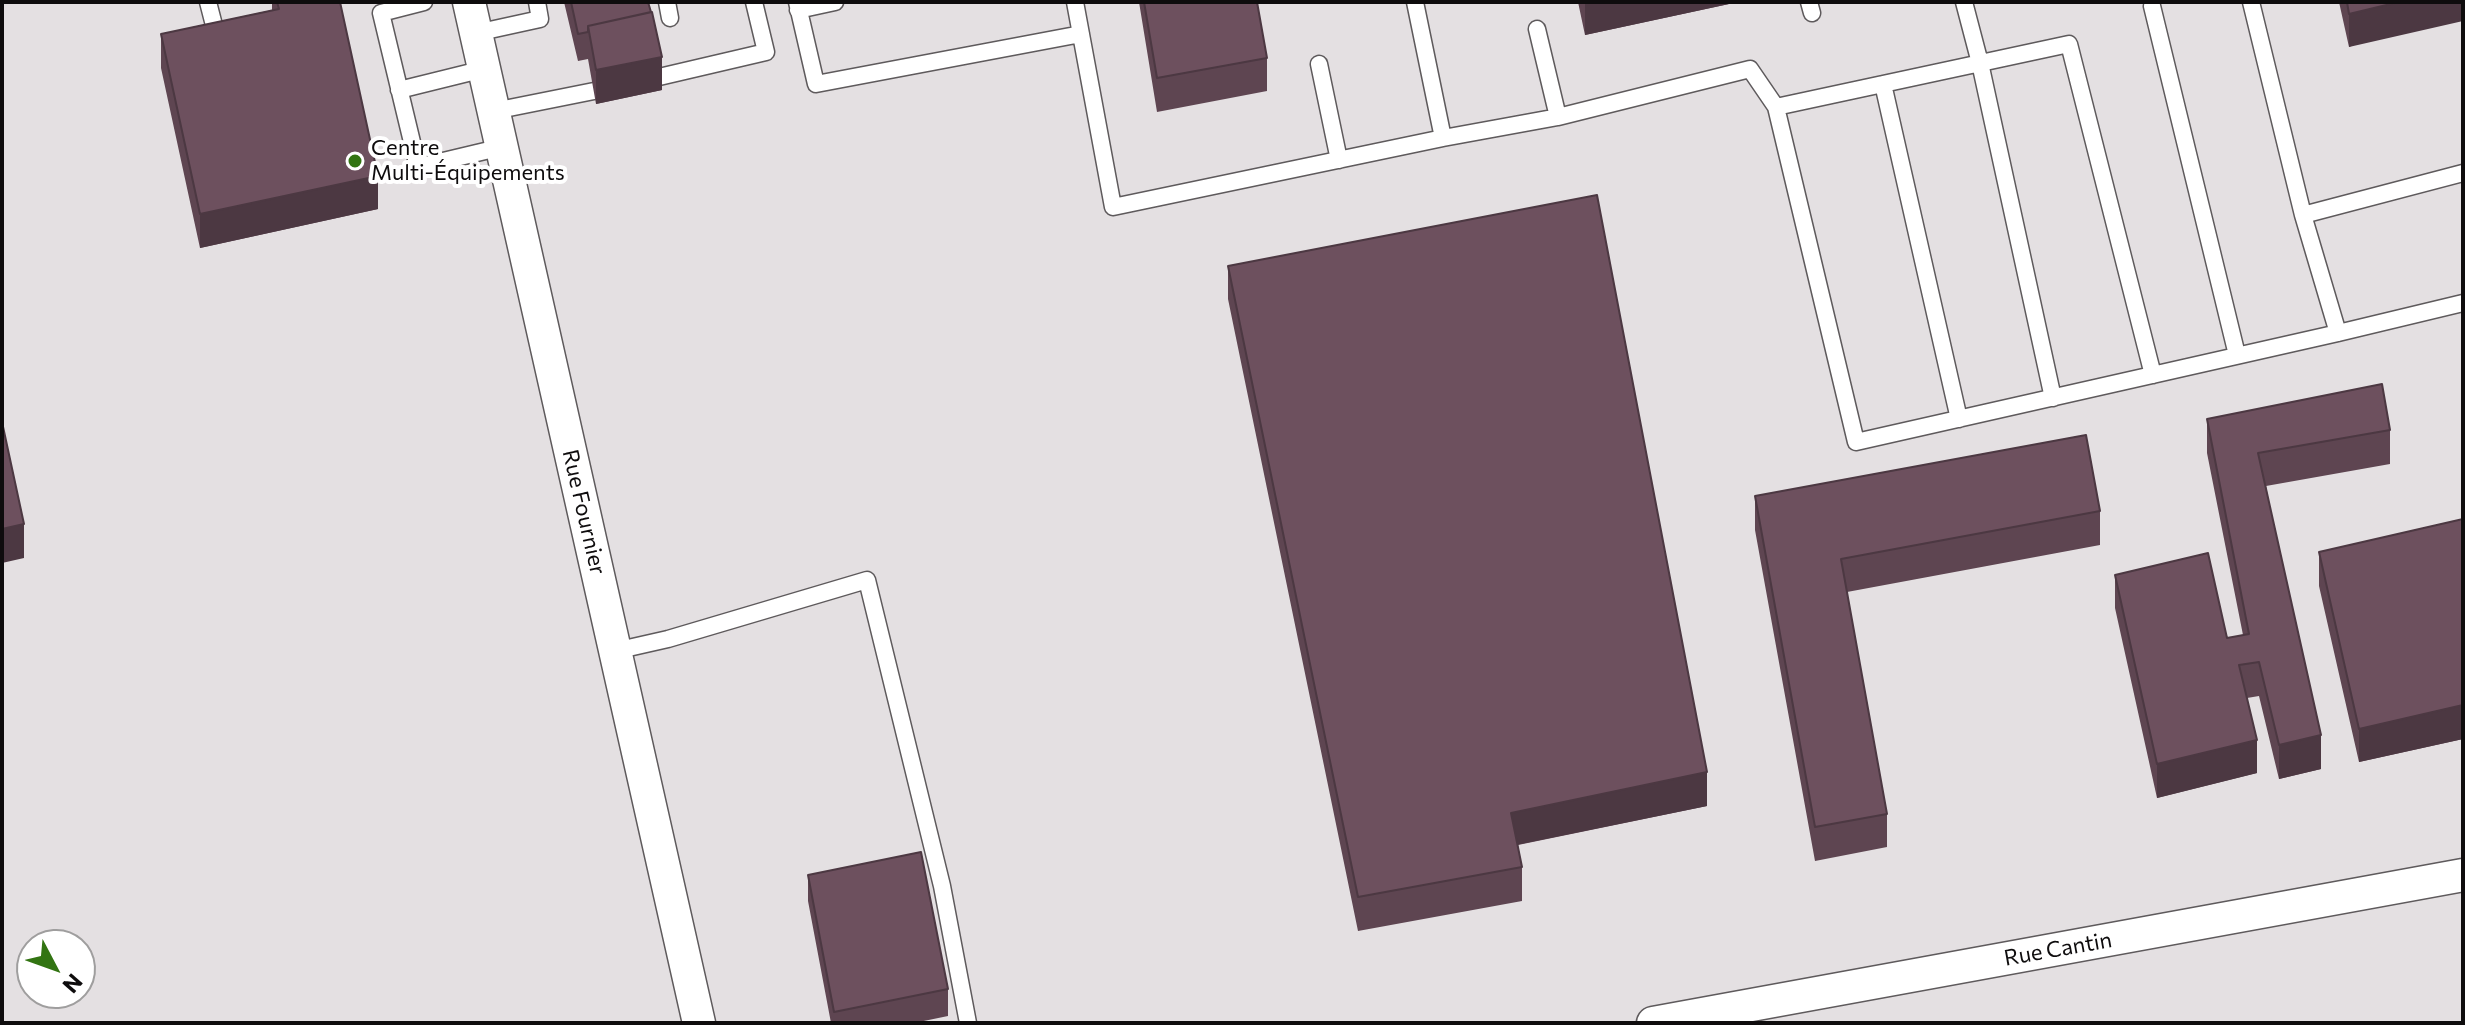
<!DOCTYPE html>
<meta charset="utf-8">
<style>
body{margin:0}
#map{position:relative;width:2465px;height:1025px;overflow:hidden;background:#e4e0e2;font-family:Commissioner,sans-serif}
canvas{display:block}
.frame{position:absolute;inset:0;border:4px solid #0e0c0d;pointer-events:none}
.north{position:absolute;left:16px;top:929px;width:80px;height:80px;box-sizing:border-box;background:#fff;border:2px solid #9f9e9e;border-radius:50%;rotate:131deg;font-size:22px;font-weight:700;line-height:32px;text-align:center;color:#0e0c0d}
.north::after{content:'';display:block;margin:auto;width:28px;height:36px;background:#327412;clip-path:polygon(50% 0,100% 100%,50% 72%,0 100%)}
</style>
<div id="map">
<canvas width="2465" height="1025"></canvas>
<div class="frame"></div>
<div class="north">N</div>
</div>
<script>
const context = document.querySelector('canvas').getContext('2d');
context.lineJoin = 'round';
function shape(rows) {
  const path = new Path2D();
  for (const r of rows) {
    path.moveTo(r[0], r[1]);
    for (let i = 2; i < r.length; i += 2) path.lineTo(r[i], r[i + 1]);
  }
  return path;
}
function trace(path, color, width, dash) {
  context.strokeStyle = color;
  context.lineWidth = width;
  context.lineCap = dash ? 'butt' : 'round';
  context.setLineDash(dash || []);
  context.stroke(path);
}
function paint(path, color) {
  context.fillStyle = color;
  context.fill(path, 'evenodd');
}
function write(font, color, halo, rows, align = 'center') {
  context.font = font + ' Commissioner,sans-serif';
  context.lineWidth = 8;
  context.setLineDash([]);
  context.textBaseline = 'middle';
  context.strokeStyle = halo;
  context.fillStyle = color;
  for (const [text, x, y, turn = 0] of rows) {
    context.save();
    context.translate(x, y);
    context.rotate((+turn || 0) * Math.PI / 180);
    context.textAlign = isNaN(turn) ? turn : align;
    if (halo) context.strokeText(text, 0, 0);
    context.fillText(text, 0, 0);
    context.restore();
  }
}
const service = shape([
 [208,2,216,33],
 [424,2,381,13,418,167,502,147],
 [667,2,670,18],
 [797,2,816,84,1081,34],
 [1075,2,1113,207,1443,138,1558,117],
 [1415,2,1443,138],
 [1809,2,1812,13],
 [1964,2,1980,63,2053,398],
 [2251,2,2303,215,2463,173],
 [2152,6,2237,355],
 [798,10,835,2],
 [1537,29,1558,117,1750,69,1776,107],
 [476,33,540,19,537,2],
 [1319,64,1339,160],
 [659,77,766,52,754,2],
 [1883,84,1959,419],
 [399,90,484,69],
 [494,111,594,91],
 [2303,215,2338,333],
 [2153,375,2069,44,1776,107,1856,442,2338,333,2463,303],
 [615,651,668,639,867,580,942,886,968,1023]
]);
const minor = shape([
 [469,2,699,1023],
 [1653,1023,2463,875]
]);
const wall = shape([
 [272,2,340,2,378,209,200,248,161,68,161,34,272,10],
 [564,2,648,2,662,90,596,104,588,59,578,61],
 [1139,2,1257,2,1267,58,1267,91,1157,112],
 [1578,2,1729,2,1729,4,1585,35],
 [2339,2,2463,2,2349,47],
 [1228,266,1707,806,1518,845,1522,867,1522,901,1358,931,1228,299],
 [2207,419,2390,430,2390,464,2266,486,2321,769,2279,779,2259,696,2247,698,2257,773,2157,798,2115,608,2115,575,2227,638,2243,635,2207,453],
 [1755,496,2100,511,2100,545,1847,592,1887,814,1887,847,1815,861,1755,530],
 [2463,519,2463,739,2359,762,2319,586,2319,552],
 [808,875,948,989,948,1016,914,1023,831,1023,808,901]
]);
const shadedWall = shape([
 [1585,2,1729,2,1729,4,1585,35],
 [2399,2,2463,2,2463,21,2349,47,2349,14],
 [662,57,662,90,596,104,596,70],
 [378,176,378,209,200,248,200,214],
 [24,524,24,558,2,563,2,529],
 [2463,705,2463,739,2359,762,2359,729],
 [2321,735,2321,769,2279,779,2279,745],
 [2257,740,2257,773,2157,798,2157,764],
 [1707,772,1707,806,1511,846,1511,813]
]);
const building = shape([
 [277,2,340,2,378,176,200,214,161,34,279,9,277,2],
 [571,2,648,2,651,12,588,26,588,32,578,34,571,2],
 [1144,2,1257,2,1267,58,1157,78,1144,2],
 [2347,2,2399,2,2349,14,2347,2],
 [652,12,662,57,596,70,588,26,652,12],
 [1597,195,1707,772,1511,813,1522,867,1358,897,1228,266,1597,195],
 [2382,384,2390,430,2258,453,2321,735,2279,745,2259,662,2239,665,2257,740,2157,764,2115,575,2208,553,2227,638,2249,634,2207,419,2382,384],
 [2,422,24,524,2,529,2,422],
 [2086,435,2100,511,1841,559,1887,814,1815,827,1755,496,2086,435],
 [2463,519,2463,705,2359,729,2319,552,2463,519],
 [921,852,948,989,834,1012,808,875,921,852]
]);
const markers = [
 [355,161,8,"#327412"]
];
const poiNames = [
 ["Centre",371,148],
 ["Multi-Équipements",371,173]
];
const streetNames = [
 ["Rue Fournier",584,512,77],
 ["Rue Cantin",2058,949,-10]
];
trace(service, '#5e5a5c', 19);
trace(minor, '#5e5a5c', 35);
trace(service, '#fff', 16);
trace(minor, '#fff', 32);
paint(wall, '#5e4551');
paint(shadedWall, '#4c3842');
paint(building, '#6d505e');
trace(building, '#4c3842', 2);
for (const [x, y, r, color] of markers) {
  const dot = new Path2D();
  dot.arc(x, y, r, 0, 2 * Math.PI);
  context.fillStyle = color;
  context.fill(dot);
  trace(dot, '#fff', 3);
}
write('22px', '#0e0c0d', '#fff', poiNames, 'left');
write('22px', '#0e0c0d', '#fff', streetNames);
</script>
